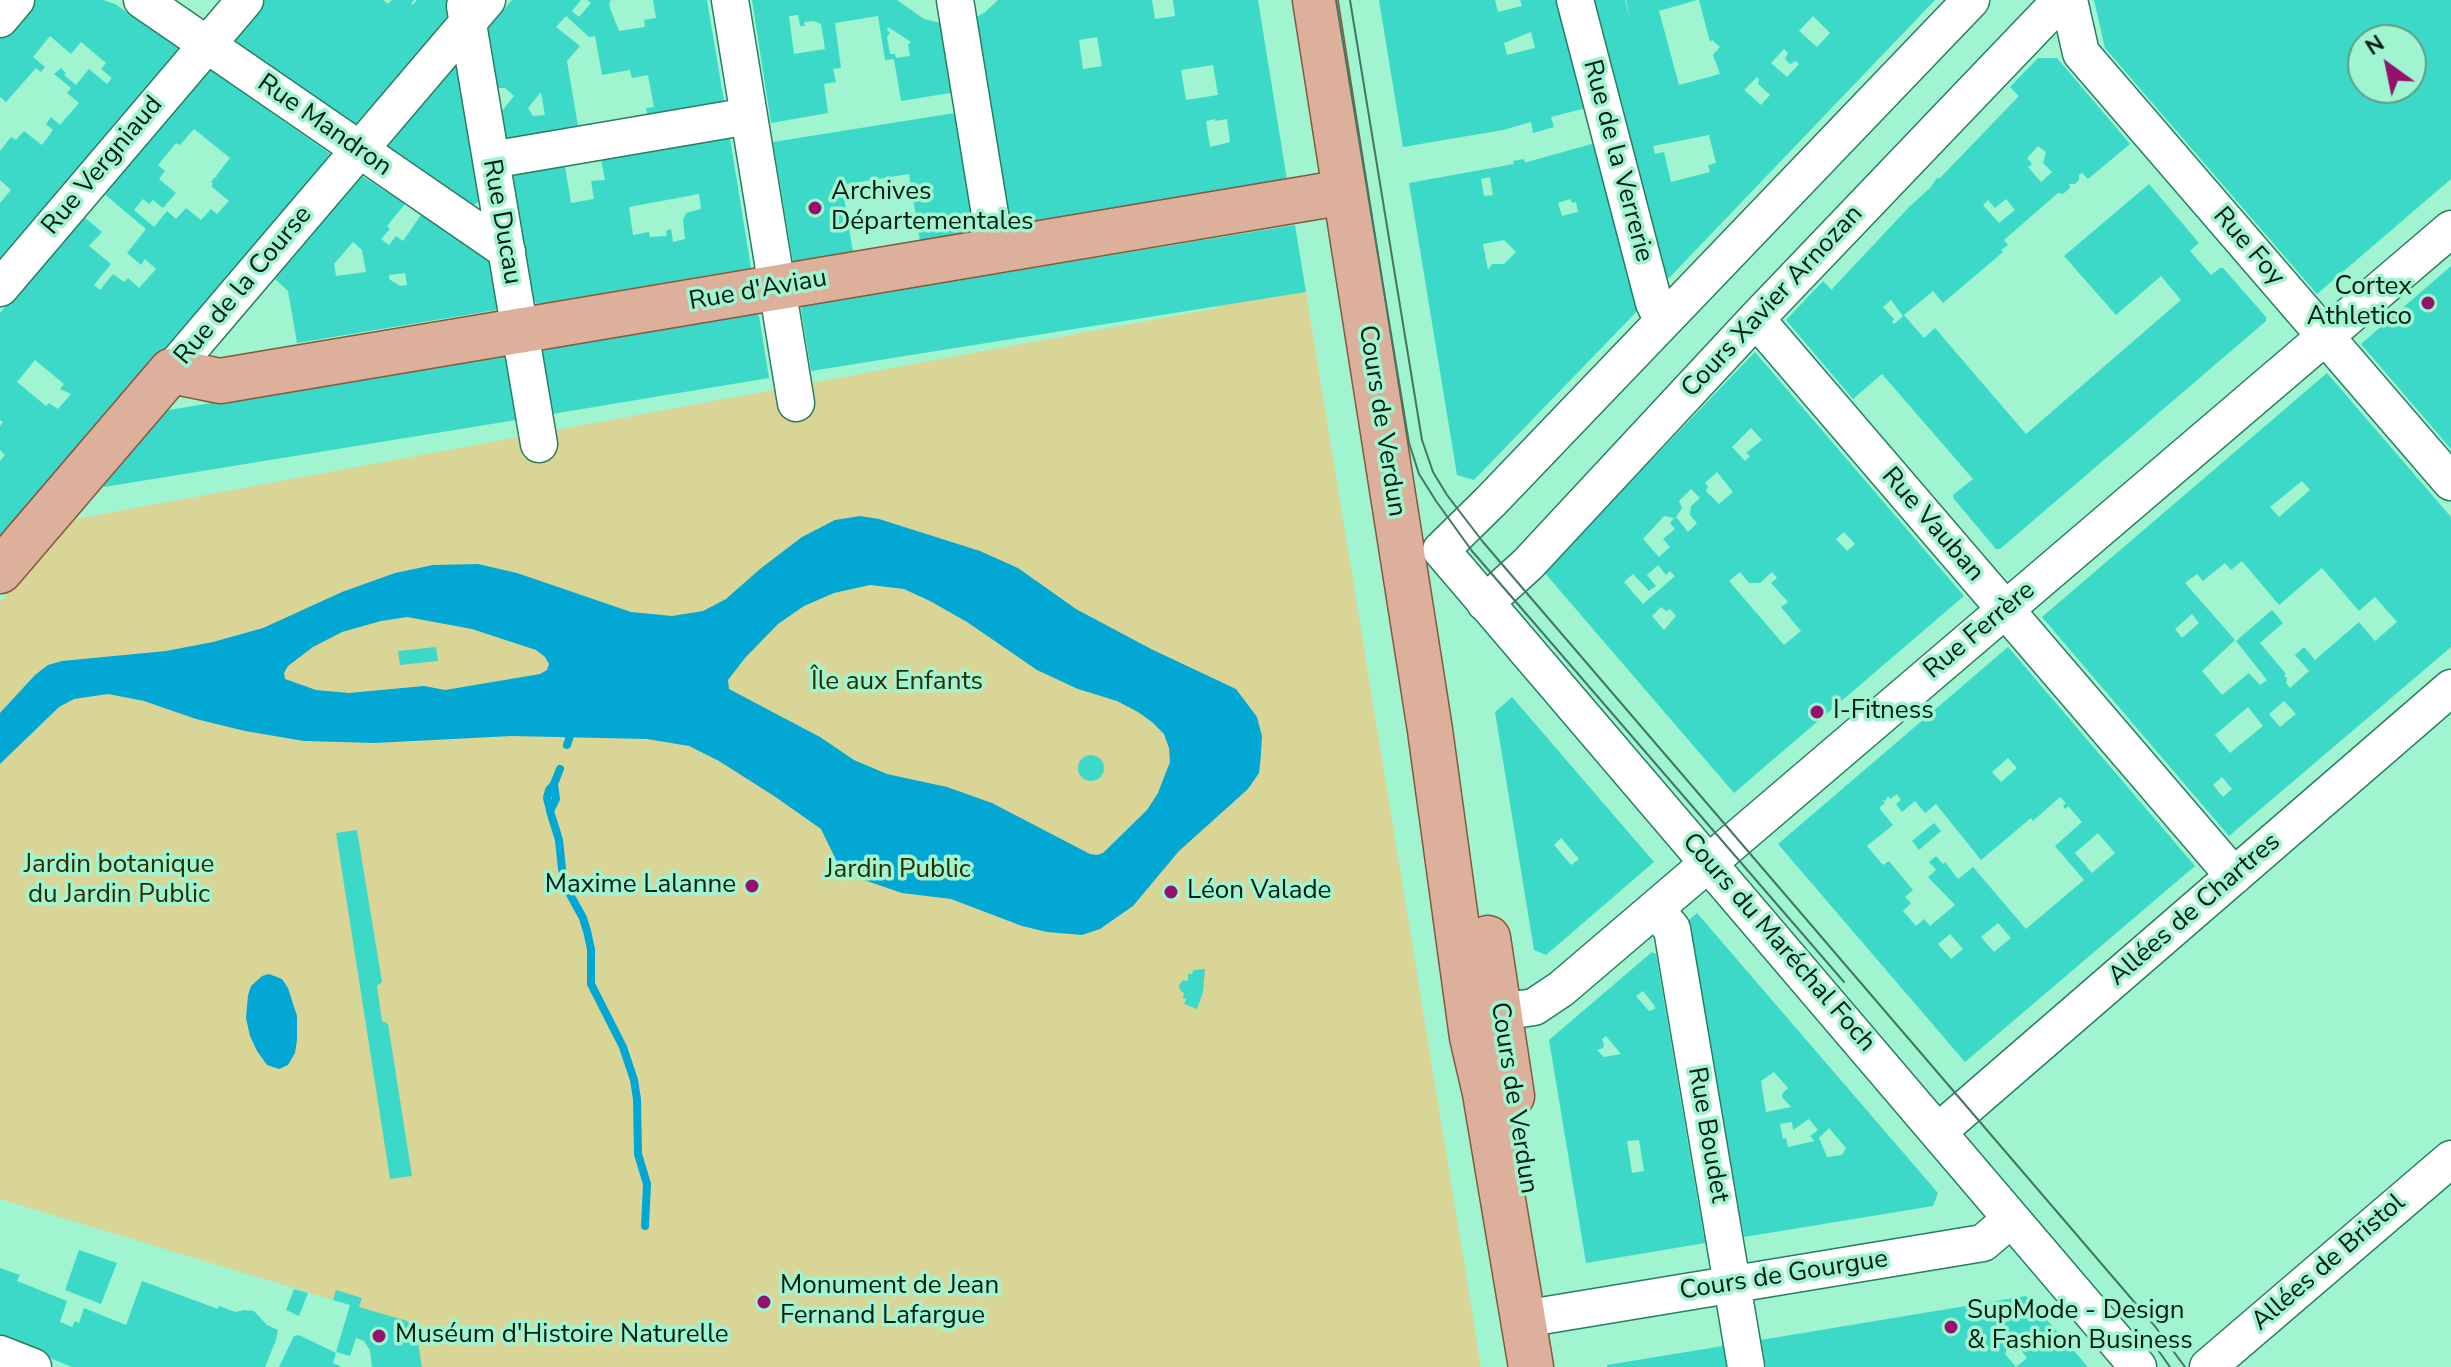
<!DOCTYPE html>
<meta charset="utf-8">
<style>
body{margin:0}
#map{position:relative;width:2451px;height:1367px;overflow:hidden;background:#a0f4cf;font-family:"Nunito Sans",sans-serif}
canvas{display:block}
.north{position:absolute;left:2347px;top:24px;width:80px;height:80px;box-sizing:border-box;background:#a0f4cf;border:2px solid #619e83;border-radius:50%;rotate:327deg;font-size:22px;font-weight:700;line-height:32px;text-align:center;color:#021c12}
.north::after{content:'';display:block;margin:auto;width:28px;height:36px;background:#94126c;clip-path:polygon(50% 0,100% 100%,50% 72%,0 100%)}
</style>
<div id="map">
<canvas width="2451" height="1367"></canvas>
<div class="north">N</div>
</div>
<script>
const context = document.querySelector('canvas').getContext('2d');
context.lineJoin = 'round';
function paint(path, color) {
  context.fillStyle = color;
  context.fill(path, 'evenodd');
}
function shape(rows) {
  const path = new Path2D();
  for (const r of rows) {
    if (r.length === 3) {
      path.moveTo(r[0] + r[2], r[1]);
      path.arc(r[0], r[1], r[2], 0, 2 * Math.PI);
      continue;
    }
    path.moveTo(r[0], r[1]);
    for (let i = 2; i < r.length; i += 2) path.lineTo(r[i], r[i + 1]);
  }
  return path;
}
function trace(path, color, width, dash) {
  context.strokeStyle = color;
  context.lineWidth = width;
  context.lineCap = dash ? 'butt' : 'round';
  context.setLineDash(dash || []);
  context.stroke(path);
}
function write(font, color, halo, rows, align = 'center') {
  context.font = font + ' "Nunito Sans",sans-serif';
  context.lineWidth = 7;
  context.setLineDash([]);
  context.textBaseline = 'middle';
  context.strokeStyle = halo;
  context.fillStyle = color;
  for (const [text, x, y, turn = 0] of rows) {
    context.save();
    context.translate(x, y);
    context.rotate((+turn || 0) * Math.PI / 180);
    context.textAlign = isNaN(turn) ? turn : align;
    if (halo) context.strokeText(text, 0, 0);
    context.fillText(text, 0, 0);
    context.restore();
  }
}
const green = shape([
 [1306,292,1481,1367,376,1367,350,1305,0,1199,0,602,70,520,1217,308,1217,305]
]);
const water = shape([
 [860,516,879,519,980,551,1018,568,1076,609,1151,649,1236,689,1257,717,1262,736,1261,754,1259,773,1248,789,1179,851,1133,906,1100,929,1082,935,1047,932,1022,926,951,899,902,893,864,880,846,871,838,864,821,829,774,796,719,761,689,746,647,739,512,736,374,743,304,741,245,731,196,719,144,701,108,694,74,699,59,707,0,764,0,713,35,675,48,665,62,661,166,651,213,642,263,628,342,592,395,573,433,565,478,564,517,573,631,612,672,616,703,611,726,599,760,569,802,537,835,520],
 [870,585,904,589,930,601,967,622,1037,670,1078,689,1117,701,1138,712,1152,722,1164,734,1169,748,1170,762,1158,793,1147,810,1103,853,1097,855,1090,854,992,803,947,787,887,774,854,760,820,737,729,689,728,680,745,658,778,624,804,606,834,593],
 [407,617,472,629,536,650,545,657,549,664,547,670,540,674,445,690,424,686,349,693,316,690,285,679,284,673,288,666,313,647,342,632,381,621],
 [269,974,282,979,288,988,297,1016,297,1040,295,1053,288,1065,279,1069,267,1065,257,1051,250,1036,246,1018,248,995,251,986,262,976]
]);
const stream = shape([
 [567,745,570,736],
 [560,769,554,784,556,799,550,811,559,840,562,869,567,889,583,918,587,931,591,949,591,984,623,1047,634,1080,637,1099,638,1154,647,1184,645,1226],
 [550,810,547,798,549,790,554,784]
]);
const building = shape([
 [32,0,103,0,115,4,182,51,0,267,0,203,11,190,0,180,0,151,11,137,16,140,24,131,42,145,53,130,46,124,51,117,60,125,79,103,67,93,71,88,54,74,61,68,66,73,64,75,76,85,89,69,107,84,112,78,101,69,106,63,81,42,71,54,50,36,33,57,45,67,41,72,36,68,6,102,0,97,0,37],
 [265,0,383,0,388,4,392,0,414,0,411,4,412,5,417,0,446,0,449,17,355,125,233,39],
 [512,0,581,0,572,11,579,17,591,3,587,0,611,0,609,3,610,8,619,31,645,27,644,20,656,18,653,0,707,0,726,113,648,117,646,108,654,107,648,75,632,78,630,70,602,75,595,36,589,37,566,16,556,27,580,46,567,61,580,138,569,165,565,166,571,203,594,199,591,181,605,180,599,148,728,126,751,268,537,304,534,300,502,111,514,96,505,88,498,88,488,28],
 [541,92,545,115,533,116,528,108],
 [699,194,701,209,686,213,683,220,685,239,673,242,671,229,666,231,667,236,650,237,649,232,633,235,629,207],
 [752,0,897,0,924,19,945,24,956,92,901,101,894,59,885,60,878,16,835,23,841,68,833,69,836,82,824,84,828,113,771,123],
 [798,15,800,26,805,26,804,22,814,21,821,24,825,49,794,54,789,16],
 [888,27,911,42,908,45,910,56,896,58,895,54,890,54,887,37,890,33,887,30],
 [998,0,1152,0,1155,19,1175,16,1173,0,1258,0,1287,180,1003,227,969,21,984,13],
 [1097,37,1102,66,1083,69,1079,40],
 [1213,65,1218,95,1186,100,1181,70],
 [1215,119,1215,121,1227,119,1230,142,1210,147,1206,121],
 [1379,0,1495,0,1498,12,1522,6,1520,0,1562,0,1590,107,1551,117,1554,127,1533,133,1531,122,1503,130,1403,147],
 [1531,32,1535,48,1507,55,1504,43],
 [1586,0,1625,0,1631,22,1626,0,1697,0,1659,11,1679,85,1720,74,1713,55,1720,47,1712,40,1710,42,1699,0,1935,0,1669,278,1659,275],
 [1813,16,1830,33,1817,47,1799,31],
 [1784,49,1788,53,1785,59,1790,64,1796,61,1799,64,1787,77,1771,63],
 [1757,77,1759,79,1758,84,1770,95,1761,105,1744,90],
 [1709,135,1716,163,1708,165,1710,172,1671,182,1664,152,1655,154,1653,146],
 [2094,0,2451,0,2451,179,2317,294,2105,48],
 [2363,40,2411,40,2411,88,2363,88],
 [2038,58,2057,58,2130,144,2088,179,2082,173,2079,175,2079,180,2075,184,2069,184,2070,188,2063,194,2058,193,2004,240,2008,245,2001,250,2003,252,1943,303,1933,291,1904,315,1924,338,1935,328,2026,434,2181,300,2161,276,2116,315,2064,256,2149,184,2199,243,2190,251,2211,275,2220,268,2223,268,2266,317,2266,321,2000,549,1996,549,1954,499,1953,495,1973,479,1882,374,1853,399,1786,320,1823,281,1832,290,1833,288,1910,206,1930,188,1937,178,1940,178,2019,96,2010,87],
 [2038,146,2046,152,2043,163,2052,172,2041,182,2028,167,2032,164,2027,158],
 [2006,199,2015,210,1999,223,1983,205,1988,200,1995,208],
 [1891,300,1903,316,1894,324,1892,322,1894,319,1883,307],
 [455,67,457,68,480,201,473,205,388,146],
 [209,69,332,155,0,544,0,461,5,455,0,450,0,426,3,422,0,420,0,313,83,216,102,232,89,246,111,264,94,285,100,290,113,274,124,282,128,278,139,288,156,269,145,259,141,265,127,253,146,229,102,192],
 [194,129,230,158,216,176,217,179,215,177,211,182,213,184,211,186,229,201,217,214,211,209,201,220,186,208,176,219,167,211,154,227,134,210,143,199,149,204,153,200,163,208,176,193,159,179,165,171,158,165,176,143,180,145],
 [35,360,64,384,60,389,71,394,58,409,49,403,46,406,17,382],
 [961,112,979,231,920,241,909,174,842,185,853,252,793,262,773,142],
 [1599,142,1642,306,1474,480,1457,475,1409,183,1514,164,1513,161,1524,159,1525,162,1527,162],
 [1490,177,1493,195,1484,196,1481,179],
 [1570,199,1572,203,1576,202,1578,212,1562,216,1558,203],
 [1504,240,1516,252,1504,264,1492,264,1488,270,1483,244],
 [362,176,405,204,387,226,390,229,381,239,389,245,396,236,403,241,421,215,490,262,497,307,496,310,297,343,288,291,275,279],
 [353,242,362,250,366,272,336,276,334,264],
 [405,273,407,285,400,286,389,279,389,275],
 [1295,225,1306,292,811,371,801,309,803,306],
 [2451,266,2451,449,2361,344],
 [755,313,759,316,769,378,552,414,542,351,544,348],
 [1755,352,1964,596,1734,793,1544,572],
 [1751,428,1762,440,1746,453,1750,456,1745,461,1732,447],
 [1717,472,1733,492,1719,504,1706,491,1708,486,1705,483],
 [1691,489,1700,498,1691,506,1690,515,1697,523,1688,532,1676,517,1682,508,1679,501],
 [1664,516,1674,518,1670,523,1675,529,1663,539,1670,547,1659,557,1643,539],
 [1844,532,1855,544,1847,551,1836,539],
 [1658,565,1666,575,1670,571,1675,576,1643,604,1624,582,1633,574,1649,591,1656,586,1647,575],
 [1740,572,1749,583,1760,583,1772,572,1777,578,1771,583,1788,602,1781,607,1801,631,1784,645,1729,581],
 [1661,607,1666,611,1670,609,1676,616,1664,630,1652,616],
 [502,355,506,357,516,420,104,487,103,482,163,411],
 [2327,373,2451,517,2451,647,2229,836,2042,617],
 [2302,481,2310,490,2279,517,2270,507],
 [2242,561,2279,605,2322,568,2359,611,2375,597,2397,622,2375,641,2359,622,2315,660,2304,647,2295,655,2309,671,2290,688,2286,683,2287,678,2284,676,2286,674,2260,643,2283,623,2272,610,2236,641,2267,680,2260,685,2249,673,2222,695,2202,671,2235,640,2185,583,2197,574,2203,581,2225,563,2231,570],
 [2192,614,2199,623,2182,638,2175,629],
 [2284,701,2296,714,2280,727,2269,714],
 [2248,707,2263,726,2230,753,2215,735],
 [2222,777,2232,789,2223,797,2213,785],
 [436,647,438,661,400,665,398,651],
 [2008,647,2195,866,1965,1062,1778,844],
 [2008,758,2017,768,2001,782,1992,772],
 [1897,794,1901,800,1896,804,1902,812,1915,801,1925,813,1936,804,1981,860,2031,818,2033,821,2060,797,2066,803,2063,806,2065,809,2068,806,2082,822,2055,846,2084,880,2026,929,1973,867,1958,879,1945,862,1943,864,1936,856,1929,862,1936,870,1928,877,1955,905,1930,926,1924,919,1916,926,1903,911,1911,903,1905,897,1913,890,1889,861,1883,865,1867,846,1893,825,1879,808,1885,803,1882,800,1885,801,1888,796,1890,799],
 [2098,833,2115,853,2092,873,2075,853],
 [1998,923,2011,938,1994,952,1981,937],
 [1950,934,1963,949,1951,959,1938,944],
 [1512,697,1654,862,1546,955,1534,950,1495,712],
 [1561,838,1579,859,1571,865,1554,845],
 [1091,768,13],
 [1934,823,1941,831,1919,850,1912,841],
 [357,830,382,982,377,986,382,1021,388,1024,412,1176,390,1179,336,833],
 [1697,913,1938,1193,1933,1206,1744,1237,1689,920],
 [1774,1072,1788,1088,1783,1093,1782,1097,1791,1107,1766,1112,1761,1081],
 [1809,1119,1818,1130,1810,1136,1815,1141,1788,1147,1786,1138,1783,1139,1780,1124,1792,1122,1793,1130],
 [1829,1128,1846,1148,1842,1155,1827,1157,1819,1138],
 [1652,952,1656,954,1705,1243,1586,1263,1549,1040],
 [1643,991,1654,1005,1655,1009,1649,1011,1636,996],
 [1606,1036,1621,1054,1604,1057,1597,1050,1603,1048,1604,1045,1602,1039],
 [1639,1140,1644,1171,1632,1173,1627,1141],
 [1205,969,1203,992,1197,1009,1184,1004,1186,999,1183,998,1184,993,1180,990,1179,985,1183,980,1188,981,1188,974,1192,974,1193,970],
 [79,1250,117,1263,101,1304,65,1290],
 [0,1268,20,1275,17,1281,67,1301,60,1322,72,1327,75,1321,79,1323,84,1308,126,1325,142,1281,218,1309,219,1306,235,1312,244,1310,254,1311,267,1325,278,1330,276,1340,265,1367,72,1367,0,1338],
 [294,1289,308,1293,299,1316,286,1310],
 [336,1290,362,1298,359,1307,407,1321,416,1330,422,1367,372,1367,370,1350,364,1341,356,1338,350,1356,336,1352,350,1305,333,1300],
 [2026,1296,2088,1367,1766,1367,1761,1340],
 [2009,1343,2013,1349,2020,1349,2027,1358,2016,1367,2005,1354],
 [299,1335,336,1353,333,1363,342,1367,279,1367,294,1336],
 [1723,1346,1727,1367,1607,1367,1607,1365]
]);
const minor = shape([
 [142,0,507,251],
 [730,0,796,403],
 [955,0,996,251],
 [1575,0,1654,303,1658,311,1665,317],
 [2069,0,2081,53,2451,482],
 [465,6,539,444],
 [0,19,16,0],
 [491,160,749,116],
 [0,288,245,0],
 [1756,319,2234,876],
 [171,371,487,0],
 [1441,550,2138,1367],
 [1441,550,1490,502,1971,0],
 [1485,603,1528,564,1756,319,2061,0],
 [1655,909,1672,929,1746,1367],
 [1483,992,1494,1009,1500,1012,1534,1007,1561,989,2451,229],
 [1939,1131,2451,688],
 [1523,1319,1983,1243,2011,1219],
 [0,1354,33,1367],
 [2208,1367,2451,1159]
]);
const major = shape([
 [1315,0,1430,730,1472,1037,1485,1093,1531,1367],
 [0,571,171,371,220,381,1345,192],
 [1488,938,1512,1096]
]);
const tram = shape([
 [1336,0,1409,443,1419,474,1436,501,1472,551,1844,982],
 [1350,0,1422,440,1433,472,1447,495,1483,542,2154,1325,2185,1367],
 [2146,1333,2170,1367]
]);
const markers = [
 [815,208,8,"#94126c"],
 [2428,303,8,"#94126c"],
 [1817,712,8,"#94126c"],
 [752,886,8,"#94126c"],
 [1171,892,8,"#94126c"],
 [764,1302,8,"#94126c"],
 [1951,1327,8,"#94126c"],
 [379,1336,8,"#94126c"]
];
const streetNames = [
 ["Rue Mandron",324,126,35],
 ["Rue de la Verrerie",1617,161,75],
 ["Rue Vergniaud",103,166,-50],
 ["Rue Ducau",501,222,80],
 ["Rue Foy",2248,247,49],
 ["Rue de la Course",244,286,-50],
 ["Rue d'Aviau",758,291,-10],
 ["Cours Xavier Arnozan",1773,302,-47],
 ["Cours de Verdun",1381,421,81],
 ["Rue Vauban",1932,525,49],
 ["Rue Ferrère",1980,631,-40],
 ["Allées de Chartres",2195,910,-41],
 ["Cours du Maréchal Foch",1778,943,49],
 ["Cours de Verdun",1513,1098,81],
 ["Rue Boudet",1707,1135,80],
 ["Allées de Bristol",2329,1263,-41],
 ["Cours de Gourgue",1784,1276,-9]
];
const poiNames = [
 ["Archives",831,193],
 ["Départementales",831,223],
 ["Cortex",2412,288,"right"],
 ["Athletico",2412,318,"right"],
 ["I-Fitness",1833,712],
 ["Maxime Lalanne",736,886,"right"],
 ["Léon Valade",1187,892],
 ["Monument de Jean",780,1287],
 ["Fernand Lafargue",780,1317],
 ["SupMode - Design",1967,1312],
 ["& Fashion Business",1967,1342],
 ["Muséum d'Histoire Naturelle",395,1336]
];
const parkNames = [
 ["Île aux Enfants",897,683],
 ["Jardin botanique",119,866],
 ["du Jardin Public",119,896],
 ["Jardin Public",898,871]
];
paint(green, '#d9d596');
paint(water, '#03a7d3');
trace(stream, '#03a7d3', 8);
paint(building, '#3cd9c9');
trace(minor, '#287f5f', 39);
trace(major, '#825a40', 47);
trace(minor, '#fff', 36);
trace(major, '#ddb09b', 44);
trace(tram, '#447661', 2);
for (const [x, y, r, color] of markers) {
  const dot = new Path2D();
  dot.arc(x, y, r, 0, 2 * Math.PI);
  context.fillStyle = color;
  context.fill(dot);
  trace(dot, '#a0f4cf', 3);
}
write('26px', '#021c12', '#a0f4cf', streetNames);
write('26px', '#021c12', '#a0f4cf', poiNames, 'left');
write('26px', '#2e2b00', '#a0f4cf', parkNames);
</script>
